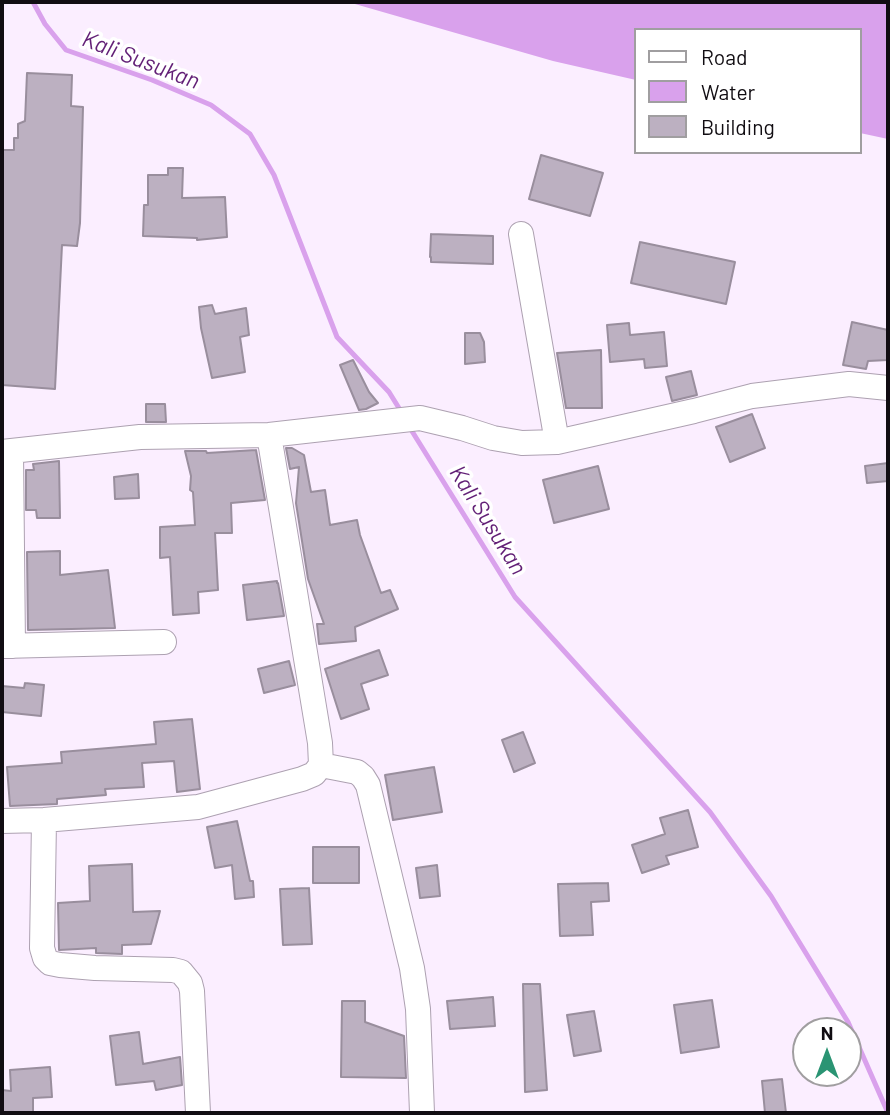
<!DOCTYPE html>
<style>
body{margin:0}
#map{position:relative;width:890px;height:1115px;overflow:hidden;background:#fbeeff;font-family:Barlow,sans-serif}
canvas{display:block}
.frame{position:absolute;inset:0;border:4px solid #110d12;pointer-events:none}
.legend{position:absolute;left:634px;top:28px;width:228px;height:126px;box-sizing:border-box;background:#fff;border:2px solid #a09ea0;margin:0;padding:9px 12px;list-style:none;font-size:21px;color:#110d12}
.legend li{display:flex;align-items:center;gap:14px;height:35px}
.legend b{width:35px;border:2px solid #a09ea0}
.north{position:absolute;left:792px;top:1017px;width:70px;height:70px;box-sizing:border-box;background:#fff;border:2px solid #a09ea0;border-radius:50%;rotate:0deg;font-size:19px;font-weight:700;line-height:28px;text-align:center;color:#110d12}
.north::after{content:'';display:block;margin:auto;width:24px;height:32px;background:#2a9473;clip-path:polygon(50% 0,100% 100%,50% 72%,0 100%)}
</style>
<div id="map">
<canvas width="890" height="1115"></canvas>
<div class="frame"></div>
<ul class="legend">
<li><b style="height:9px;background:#fff"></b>Road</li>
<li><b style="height:19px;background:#d9a1ec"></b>Water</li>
<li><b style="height:19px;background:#bcb0c1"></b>Building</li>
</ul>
<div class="north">N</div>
</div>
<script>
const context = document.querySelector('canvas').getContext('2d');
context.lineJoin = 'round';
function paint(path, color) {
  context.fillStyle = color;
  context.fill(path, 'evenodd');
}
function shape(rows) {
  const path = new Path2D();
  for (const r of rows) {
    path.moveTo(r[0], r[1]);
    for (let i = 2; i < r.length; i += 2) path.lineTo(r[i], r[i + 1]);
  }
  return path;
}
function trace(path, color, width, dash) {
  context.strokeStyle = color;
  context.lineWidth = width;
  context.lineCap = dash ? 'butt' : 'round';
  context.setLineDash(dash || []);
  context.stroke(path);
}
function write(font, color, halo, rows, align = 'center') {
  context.font = font + ' Barlow,sans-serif';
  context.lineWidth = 7;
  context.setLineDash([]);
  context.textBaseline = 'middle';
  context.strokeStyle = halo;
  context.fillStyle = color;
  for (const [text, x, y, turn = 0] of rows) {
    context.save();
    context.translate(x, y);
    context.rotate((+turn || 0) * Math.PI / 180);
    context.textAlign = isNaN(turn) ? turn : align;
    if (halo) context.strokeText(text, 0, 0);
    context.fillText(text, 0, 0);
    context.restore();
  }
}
const water = shape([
 [348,2,888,2,888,139,860,133,860,30,636,30,636,80,553,61]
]);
const stream = shape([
 [33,2,45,24,66,50,152,80,211,105,250,134,274,175,337,337,389,392,402,413],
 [410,428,515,597,710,812,771,896,848,1022,888,1113]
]);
const building = shape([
 [27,73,72,75,71,106,83,107,80,223,77,246,62,245,55,389,2,385,2,150,14,150,14,138,18,138,18,124,25,121,27,73],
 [541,155,603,173,590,216,529,199,541,155],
 [168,168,183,168,182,198,225,197,227,237,197,240,197,238,143,236,144,205,148,205,148,175,168,175,168,168],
 [431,234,493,236,493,264,431,262,431,257,430,257,431,234],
 [640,242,735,262,726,304,631,283,640,242],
 [212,305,215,314,246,308,249,335,240,337,245,372,212,378,201,328,199,307,212,305],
 [852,322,888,330,888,360,868,361,866,369,843,365,852,322],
 [629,323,630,335,664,332,667,366,645,368,644,359,610,362,607,325,629,323],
 [465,333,480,333,484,342,485,362,465,364,465,333],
 [601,350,602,408,566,408,557,353,601,350],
 [353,360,369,392,378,403,366,409,359,410,340,365,353,360],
 [691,371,697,395,672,401,666,377,691,371],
 [146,404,165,404,166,422,146,422,146,404],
 [752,414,765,448,730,462,716,427,752,414],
 [286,448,292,448,304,455,311,492,325,490,330,525,357,520,360,535,381,593,390,590,398,609,355,627,356,641,319,644,317,624,324,624,308,579,296,503,299,467,290,469,286,448],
 [256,450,265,500,231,503,232,533,215,533,218,590,198,592,199,613,173,615,170,557,160,558,160,527,195,525,193,492,190,490,191,476,185,451,206,451,207,453,256,450],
 [59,461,60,518,37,518,36,510,26,510,26,470,34,470,33,464,59,461],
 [888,463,888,481,867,483,865,466,888,463],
 [598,466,609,509,554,523,543,480,598,466],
 [138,474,139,498,115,499,114,477,138,474],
 [60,551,60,575,108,570,115,628,28,630,27,552,60,551],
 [277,581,277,583,278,583,284,616,247,620,243,585,277,581],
 [379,650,388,675,361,684,369,709,341,719,325,669,379,650],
 [289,661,295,685,264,693,258,669,289,661],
 [25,683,44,685,41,716,2,712,2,686,24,688,25,683],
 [192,719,200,789,177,792,174,761,142,763,144,787,105,789,106,795,57,799,57,804,10,806,7,767,62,763,61,752,156,744,154,722,192,719],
 [523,732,535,763,514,772,502,740,523,732],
 [434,767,442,812,393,820,385,775,434,767],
 [688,810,698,847,666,856,669,864,642,873,632,845,665,834,660,818,688,810],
 [237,821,250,881,253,881,254,897,235,899,232,865,215,868,207,827,237,821],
 [313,847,359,847,359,883,313,883,313,847],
 [132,864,133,912,160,911,151,944,122,945,122,954,96,953,96,948,59,950,58,903,90,901,89,866,132,864],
 [437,865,440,896,420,898,416,868,437,865],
 [608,883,609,901,591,902,593,935,560,936,558,884,608,883],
 [309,888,312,944,283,945,280,889,309,888],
 [523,984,540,984,547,1090,525,1092,523,984],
 [493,997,495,1026,450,1029,447,1001,493,997],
 [712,1000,719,1047,681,1053,674,1005,712,1000],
 [342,1001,365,1001,365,1022,404,1036,406,1078,341,1077,342,1001],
 [594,1011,601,1051,574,1056,567,1015,594,1011],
 [139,1032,143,1064,180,1057,182,1085,156,1090,154,1081,116,1085,110,1036,139,1032],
 [50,1067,52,1097,33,1098,33,1112,2,1113,2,1090,11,1091,10,1070,50,1067],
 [782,1079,786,1113,765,1113,762,1081,782,1079]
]);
const minor = shape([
 [521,234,557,442],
 [2,452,140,437,269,435,420,418,462,428,493,438,522,443,557,442,694,411,752,396,849,384,888,388],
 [11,452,13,646],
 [2,646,164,642],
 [321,765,357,772,363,777,368,785,412,968,418,1009,422,1113],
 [44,820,42,948,45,958,50,963,60,965,95,968,173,970,181,972,190,983,192,991,198,1113],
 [2,821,44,820,198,807,302,779,314,774,321,765,320,743,269,435]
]);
const waterNames = [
 ["Kali Susukan",141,60,21],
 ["Kali Susukan",488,520,58]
];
paint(water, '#d9a1ec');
trace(stream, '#d9a1ec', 5);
paint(building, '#bcb0c1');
trace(building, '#998e9d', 2);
trace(minor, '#ada1b1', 26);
trace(minor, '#fff', 24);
write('italic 23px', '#621f76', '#fff', waterNames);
</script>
